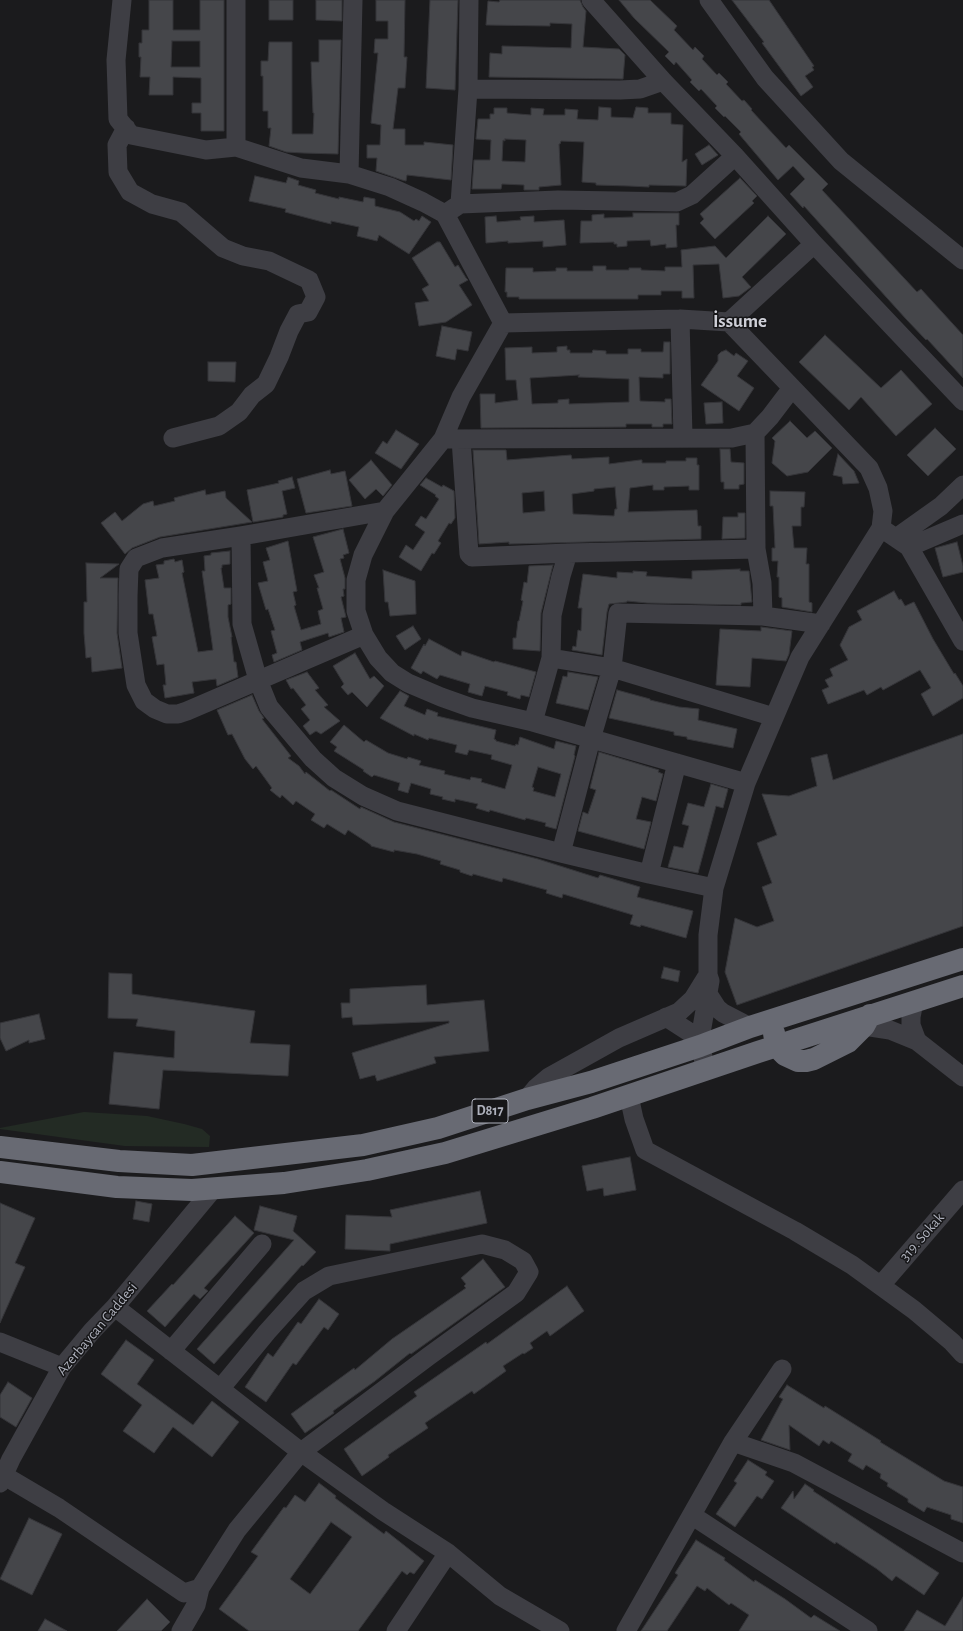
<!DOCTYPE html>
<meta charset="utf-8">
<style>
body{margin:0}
canvas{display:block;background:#1b1b1d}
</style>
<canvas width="963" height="1631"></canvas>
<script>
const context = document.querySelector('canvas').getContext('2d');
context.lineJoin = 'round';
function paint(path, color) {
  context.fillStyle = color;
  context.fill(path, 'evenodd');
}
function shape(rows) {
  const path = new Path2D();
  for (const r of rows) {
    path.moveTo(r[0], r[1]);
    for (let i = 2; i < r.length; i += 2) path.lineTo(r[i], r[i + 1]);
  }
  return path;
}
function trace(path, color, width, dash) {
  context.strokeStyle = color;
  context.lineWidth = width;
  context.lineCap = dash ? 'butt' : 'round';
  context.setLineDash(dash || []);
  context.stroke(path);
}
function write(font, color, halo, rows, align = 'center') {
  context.font = font + ' "Alegreya Sans",sans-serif';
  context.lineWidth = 3;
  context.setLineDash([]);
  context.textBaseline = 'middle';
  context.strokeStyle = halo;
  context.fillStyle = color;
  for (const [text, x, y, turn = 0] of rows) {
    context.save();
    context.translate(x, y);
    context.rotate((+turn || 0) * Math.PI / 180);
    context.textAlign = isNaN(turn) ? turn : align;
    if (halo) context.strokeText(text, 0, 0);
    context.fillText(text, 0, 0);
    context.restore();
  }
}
const green = shape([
 [84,1112,147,1116,184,1124,202,1129,210,1136,209,1147,125,1146,0,1129,0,1128]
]);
const building = shape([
 [149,0,173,0,173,30,200,30,200,0,224,0,224,131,201,131,201,113,192,113,192,103,201,103,201,78,173,77,173,95,149,95,150,77,140,77,141,57,139,57,139,43,142,43,142,30,149,30,149,0],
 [172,41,200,41,200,67,171,67,172,41],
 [269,0,293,0,293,20,269,20,269,0],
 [316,0,342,0,342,21,316,20,316,0],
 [376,0,405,0,404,57,407,57,405,88,398,88,393,129,405,129,405,145,424,145,424,142,453,145,451,180,407,175,406,181,402,180,376,171,377,158,367,158,367,145,380,145,381,125,371,123,378,53,374,53,375,39,388,39,388,21,376,21,376,0],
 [430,0,458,0,455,90,426,88,430,0],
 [500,0,580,0,583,7,586,11,583,47,619,49,625,55,623,79,489,77,490,53,502,54,502,46,571,48,572,24,550,23,550,26,486,25,488,1,499,2,500,0],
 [619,0,650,0,677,26,674,30,693,50,695,47,704,56,702,59,717,75,719,73,728,82,726,84,742,101,744,100,752,109,751,110,786,148,789,145,828,184,822,190,917,292,921,289,963,335,963,378,927,339,926,340,906,319,804,206,803,208,790,194,805,179,793,166,778,180,739,134,741,132,725,116,724,117,715,108,717,106,701,89,699,91,690,82,692,80,676,62,674,65,665,56,669,52,634,18,619,0],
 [732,0,769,0,814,66,812,67,814,70,805,76,813,87,801,96,762,43,764,42,732,0],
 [319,40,341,40,338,154,303,153,286,152,269,146,271,128,268,128,268,111,263,111,263,76,261,76,261,61,268,61,269,42,292,42,292,134,313,134,314,113,313,113,311,62,319,62,319,40],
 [599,107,611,108,611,117,633,118,636,107,648,108,648,113,671,113,671,124,683,125,682,162,687,159,686,186,649,185,649,187,629,186,596,185,596,183,582,182,584,142,561,141,560,144,559,144,561,185,539,187,539,190,524,190,524,185,502,184,501,189,472,189,474,160,490,160,491,140,476,139,478,119,490,119,490,114,494,114,494,108,507,108,507,113,531,115,531,108,544,109,543,115,565,115,565,109,578,110,577,119,598,120,599,107],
 [505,139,526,140,525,162,502,161,503,140,505,141,505,139],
 [709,145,718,155,702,165,695,154,709,145],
 [255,176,286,183,288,177,299,181,298,185,316,190,315,193,339,199,339,197,363,202,364,197,375,199,375,206,400,212,414,221,416,219,419,221,422,216,431,222,409,254,379,235,377,241,357,236,359,227,331,221,331,224,319,221,285,212,286,209,249,201,255,176],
 [740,178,757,196,752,201,754,203,715,239,700,223,704,219,700,214,740,178],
 [633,213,679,213,679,225,676,225,677,247,666,248,666,244,651,246,650,240,627,241,627,246,617,247,617,244,614,244,614,242,580,243,581,221,592,221,592,215,604,214,604,218,633,217,633,213],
 [496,216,497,222,521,220,520,217,534,216,534,222,564,220,566,245,543,247,543,241,508,243,508,241,486,243,485,217,496,216],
 [768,216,786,234,742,277,751,287,739,296,723,298,719,264,693,265,694,298,682,298,682,291,661,291,661,295,638,295,638,299,519,299,519,297,507,297,507,292,505,292,506,268,533,268,533,272,556,271,556,268,567,268,567,271,593,271,593,266,606,266,606,270,629,270,629,268,641,268,641,270,665,271,665,267,682,267,681,250,715,246,726,258,768,216],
 [437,242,440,242,455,267,458,265,466,278,468,280,459,285,472,305,446,322,419,326,415,303,429,301,422,289,429,285,412,258,437,242],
 [442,326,472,332,468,351,457,349,455,360,436,356,442,326],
 [825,335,881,388,901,370,932,404,896,436,861,397,849,410,799,362,825,335],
 [664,342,670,342,670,374,663,374,663,378,639,377,640,401,665,402,665,399,671,399,672,424,663,424,663,427,652,427,652,424,626,424,626,427,481,428,480,394,495,394,495,403,518,400,516,380,506,380,505,348,532,347,532,353,557,352,557,347,567,346,567,350,570,350,570,353,592,353,593,350,606,351,606,354,628,354,628,349,641,349,641,352,663,352,664,342],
 [579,375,578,377,629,379,629,402,569,404,569,399,558,400,558,403,532,404,530,378,579,375],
 [726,350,734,356,736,353,748,361,737,376,754,388,739,411,701,385,718,361,718,355,721,352,726,350],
 [208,362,236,362,235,382,208,381,208,362],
 [722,402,723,423,706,424,704,403,722,402],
 [790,421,807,438,815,431,832,448,808,472,787,476,772,463,775,441,772,438,790,421],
 [935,428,956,449,928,476,907,455,935,428],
 [396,430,419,444,401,469,375,453,383,441,387,444,396,430],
 [720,449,730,449,731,462,744,463,744,484,739,485,739,489,724,489,724,482,721,482,720,449],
 [473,450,506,450,507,460,571,455,572,459,609,457,609,464,640,460,642,460,642,463,666,463,666,461,686,461,686,458,697,458,697,465,699,465,699,490,689,490,689,486,664,487,664,490,653,490,653,485,630,488,628,512,697,510,698,526,701,526,701,539,509,544,509,542,479,544,473,450],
 [615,487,617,509,615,509,614,516,573,514,572,494,594,491,594,489,615,487],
 [544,491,545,511,523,513,522,493,544,491],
 [838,454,854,471,859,483,843,484,842,477,833,475,838,454],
 [371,460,392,485,383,496,376,489,365,499,349,480,371,460],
 [330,470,331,474,345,471,352,506,306,513,297,479,330,470],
 [292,477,295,488,282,491,287,514,283,515,283,517,253,522,247,490,279,483,278,481,292,477],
 [426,478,442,487,443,485,454,491,455,518,451,524,449,523,438,541,441,543,434,554,432,553,421,571,399,557,406,545,413,550,425,532,415,525,421,516,426,519,439,499,435,496,436,495,420,485,426,478],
 [205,490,206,495,225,491,226,498,252,522,160,537,132,548,125,554,101,523,115,512,122,521,143,504,153,501,154,506,175,501,174,498,205,490],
 [770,491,805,492,804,507,801,507,801,526,792,526,794,548,807,548,806,564,809,564,809,602,812,603,812,612,782,607,782,598,779,597,779,577,777,577,778,561,772,561,772,548,775,548,773,506,770,506,770,491],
 [738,513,745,513,745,538,722,539,723,517,738,517,738,513],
 [343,529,349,553,343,555,344,558,340,559,345,578,345,589,343,589,344,596,341,597,346,617,341,618,344,632,329,637,328,633,300,642,302,650,274,662,272,655,277,653,271,631,275,630,268,609,266,610,258,583,268,581,263,562,270,560,266,548,288,541,297,591,293,592,296,605,294,606,301,630,321,624,318,611,323,609,317,588,319,588,314,575,324,572,313,537,343,529],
 [957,542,963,566,963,572,943,577,935,548,957,542],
 [230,551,230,564,222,565,222,568,221,568,224,588,231,588,231,604,228,605,228,617,232,637,231,637,234,662,236,662,238,677,217,686,216,679,192,682,194,693,165,698,163,685,166,685,164,664,157,665,152,637,157,636,153,614,149,614,145,580,159,578,156,565,164,564,164,561,174,559,175,562,182,560,184,572,182,573,198,652,213,650,202,571,205,571,204,556,211,555,211,553,230,551],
 [86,563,119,564,100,578,118,578,117,633,122,668,92,672,91,657,86,658,84,633,84,602,87,602,86,563],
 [553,565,541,613,540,651,513,649,513,638,516,638,518,621,519,621,523,601,521,600,524,582,527,583,529,566,553,565],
 [740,569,740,571,749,571,752,602,741,603,741,605,647,603,627,601,627,602,609,604,607,612,602,655,572,650,573,646,576,647,578,630,581,631,582,608,578,608,583,574,617,578,617,572,633,573,633,571,647,572,646,576,692,579,692,571,740,569],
 [383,570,415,581,416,614,390,616,388,602,385,602,383,570],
 [894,591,899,600,901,599,905,606,914,602,933,639,954,674,955,673,963,686,963,698,933,716,921,694,931,688,920,670,883,690,881,687,867,695,864,690,828,704,822,690,829,687,825,680,833,676,830,669,848,660,840,645,849,627,862,620,857,611,894,591],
 [413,626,421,639,405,650,396,636,413,626],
 [761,627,792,631,789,654,786,661,752,658,750,687,716,685,720,629,761,631,761,627],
 [429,639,461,656,462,651,494,662,495,661,536,672,529,697,521,695,520,699,507,695,508,692,485,686,482,696,468,692,470,684,440,675,437,679,423,671,421,674,411,668,424,644,425,646,429,639],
 [355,653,370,679,374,676,384,686,367,707,352,692,348,695,341,687,344,684,333,666,355,653],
 [307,672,319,688,315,690,328,705,324,707,340,721,321,734,316,731,310,735,303,726,310,720,301,709,306,705,293,688,291,689,286,680,307,672],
 [568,672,598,677,588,710,556,703,563,676,567,677,568,672],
 [617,690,650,699,650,700,679,707,699,709,698,720,737,729,733,748,687,739,687,737,674,735,674,732,609,718,617,690],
 [400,691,409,696,404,706,425,715,427,709,438,713,437,716,496,730,494,739,496,740,496,741,515,746,516,744,518,745,520,737,554,749,556,741,576,746,574,755,575,756,556,829,545,826,546,823,526,818,525,820,490,810,489,812,476,808,478,804,455,799,455,802,442,799,443,797,430,794,431,789,411,783,408,793,398,790,400,783,374,775,372,777,363,771,364,770,334,751,337,747,330,742,344,725,364,742,366,740,388,753,407,759,408,757,421,761,419,765,445,771,444,774,470,780,471,777,482,779,481,782,505,789,512,765,491,759,492,755,469,750,467,755,455,752,457,745,429,738,428,740,414,734,414,736,380,718,400,691],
 [538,767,561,774,555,797,533,791,534,788,532,787,538,767],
 [252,695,259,711,264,718,262,719,291,756,288,758,299,766,305,774,306,772,330,791,331,790,360,809,361,807,394,822,538,859,598,878,600,875,640,887,637,897,693,911,686,938,641,925,640,927,630,924,633,915,563,894,562,898,546,893,547,890,503,878,502,882,473,874,472,876,460,872,460,870,440,864,441,861,417,854,394,850,394,852,371,846,371,845,348,830,345,835,327,824,324,828,311,820,315,814,296,801,293,805,282,795,280,798,270,790,272,788,256,766,253,769,245,759,232,734,228,735,217,710,252,695],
 [963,734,963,926,737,1005,725,972,735,918,757,927,774,921,762,887,772,883,757,843,777,835,762,794,789,796,817,786,811,758,827,754,833,780,963,734],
 [599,752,659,770,658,772,663,774,656,801,642,797,636,819,651,822,644,849,578,831,583,812,588,814,596,790,590,788,599,752],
 [711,784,728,789,723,808,716,806,698,873,668,867,674,846,683,848,689,826,682,824,688,803,704,807,711,784],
 [664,967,680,971,678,982,661,978,664,967],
 [109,973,132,974,132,994,255,1011,250,1043,290,1045,288,1076,163,1070,159,1109,109,1104,114,1052,174,1058,175,1031,136,1026,138,1019,108,1018,109,973],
 [426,985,427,1005,484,1000,489,1051,434,1057,436,1063,377,1081,375,1075,360,1079,352,1053,449,1023,449,1021,353,1025,352,1017,342,1018,341,1003,350,1003,350,989,426,985],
 [39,1014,45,1039,29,1043,29,1040,6,1051,0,1038,0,1023,39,1014],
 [630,1157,636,1190,604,1196,603,1188,587,1191,582,1166,630,1157],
 [480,1191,487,1223,390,1244,390,1251,345,1249,346,1215,392,1217,390,1210,480,1191],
 [136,1201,152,1204,149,1222,133,1219,136,1201],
 [0,1203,35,1218,15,1263,25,1267,0,1323,0,1203],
 [260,1206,297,1216,293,1231,316,1252,303,1266,302,1265,214,1364,197,1349,294,1240,254,1230,260,1206],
 [235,1216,254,1233,204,1288,208,1291,200,1299,194,1294,165,1327,147,1311,172,1284,173,1285,235,1216],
 [483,1259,505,1287,411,1354,410,1353,375,1381,333,1411,334,1413,305,1433,291,1414,354,1368,355,1370,392,1339,466,1288,464,1286,466,1284,461,1278,483,1259],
 [567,1286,584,1311,550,1336,547,1331,530,1343,533,1348,524,1354,523,1353,503,1366,506,1371,474,1394,472,1391,425,1423,428,1428,388,1455,389,1457,362,1476,344,1449,417,1396,414,1392,486,1342,487,1344,567,1286],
 [319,1299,339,1314,328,1330,324,1327,296,1365,293,1363,266,1402,245,1387,268,1353,273,1357,298,1322,301,1324,319,1299],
 [126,1340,154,1360,137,1384,193,1425,212,1401,239,1422,212,1457,173,1427,154,1453,123,1431,142,1405,101,1374,126,1340],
 [8,1382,32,1398,16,1427,0,1417,0,1395,8,1382],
 [787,1385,824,1408,825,1406,881,1441,880,1442,944,1481,963,1487,963,1523,951,1519,951,1515,927,1507,924,1512,908,1502,908,1499,887,1486,888,1483,880,1478,881,1474,866,1465,863,1470,848,1461,852,1454,831,1441,829,1444,823,1440,819,1446,789,1425,790,1450,761,1440,783,1399,779,1397,787,1385],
 [748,1460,767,1472,765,1475,774,1481,762,1499,757,1496,735,1527,716,1514,737,1483,734,1481,748,1460],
 [319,1483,336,1496,335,1498,384,1534,386,1531,424,1561,414,1574,410,1572,407,1575,402,1571,358,1631,249,1631,219,1609,258,1556,251,1552,284,1507,286,1508,295,1495,305,1502,319,1483],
 [331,1522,352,1537,310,1594,290,1579,331,1522],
 [805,1484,814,1490,813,1491,939,1573,924,1595,896,1576,892,1581,877,1569,836,1542,835,1544,781,1508,793,1491,794,1499,805,1484],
 [29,1518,62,1534,32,1595,0,1579,29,1518],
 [696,1540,725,1558,724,1560,754,1582,755,1580,785,1599,811,1618,814,1615,840,1631,739,1631,749,1615,731,1603,729,1605,707,1588,705,1591,697,1586,667,1631,641,1631,678,1575,675,1573,696,1540],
 [963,1597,963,1631,904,1631,917,1610,945,1626,963,1597],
 [147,1599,170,1622,161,1631,117,1631,147,1599],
 [45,1619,67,1631,38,1631,45,1619]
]);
const minor = shape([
 [122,0,116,60,118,119,131,135,206,150,236,147,301,168,349,174,390,187,423,202,445,214,503,323],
 [591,0,663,81,735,156,814,244,963,401],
 [709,0,765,78,841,161,963,260],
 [468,89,620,90,640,89,663,81],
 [126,128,117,145,118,172,130,192,152,204,181,212,223,248,243,256,269,261,309,280,316,297,308,312,298,314,289,331,279,357,266,384,252,395,239,412,219,426,173,438],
 [236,147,236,0],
 [349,174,353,0],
 [460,204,468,89,469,0],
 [445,214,460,204,558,200,677,202,692,195,735,156],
 [680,319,683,437],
 [729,322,814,244],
 [503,323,680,319,729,322,869,468,878,488,883,511,881,528,800,657,746,783,714,888,708,935,708,975,710,981,700,1039,705,1069],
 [503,323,461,397,443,439,385,511,363,555,356,580,356,611,364,635,378,658,392,673,408,683,441,697,472,708,533,722,746,783],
 [755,433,756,549,762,583,763,616],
 [448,439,732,438,755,433,770,417,792,388],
 [461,439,469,554,472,557,568,553,756,549],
 [881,528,909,547,963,641],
 [241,536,242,624,258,680,269,707,313,759,334,778,363,796,397,811,561,853,649,874,714,888],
 [896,538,941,506,963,485],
 [909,547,963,524],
 [364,635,187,711,178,714,167,714,155,709,144,701,136,685,128,633,128,596,129,569,136,558,162,548,241,536,385,511],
 [551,658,612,668,774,717],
 [533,722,551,658,552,615,561,576,568,553],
 [561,853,591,739,612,668,618,613,763,616,821,624],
 [649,874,677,763],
 [708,994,717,1008,723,1013,750,1027],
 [914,1002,911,1017,911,1025,917,1041],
 [666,1017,700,1039],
 [864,1026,890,1030,917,1041,963,1077],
 [629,1096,634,1119,645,1150,795,1231,852,1265,914,1310,952,1342,963,1354],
 [527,1099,536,1088,549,1077,619,1038,679,1012,693,999,706,978],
 [881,1285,963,1190],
 [115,1307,301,1452,383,1511,448,1553,500,1596,560,1631],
 [0,1342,62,1367],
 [171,1351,262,1244],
 [733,1442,794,1463,963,1553],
 [3,1475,59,1508,184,1593,200,1588,237,1530,301,1452,429,1356,516,1293,529,1272,523,1261,505,1250,482,1244,329,1276,304,1291,267,1332,220,1389],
 [0,1483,11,1459,62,1367,92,1331,115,1307,214,1188],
 [693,1516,868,1631],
 [181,1631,196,1605,200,1588],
 [396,1631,448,1553],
 [626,1631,733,1442,782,1369]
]);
const highway = shape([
 [774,1033,776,1046,785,1055,798,1061,806,1061,814,1059,848,1042,864,1026,870,1015],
 [0,1147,119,1161,192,1165,363,1145,438,1128,527,1099,591,1082,700,1046,750,1027,963,959],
 [0,1172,117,1187,192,1190,284,1183,367,1170,445,1153,592,1108,758,1052,963,986]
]);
const shields = [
 [490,1111,36]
];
const shieldNames = [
 ["D817",490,1111]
];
const streetNames = [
 ["319. Sokak",922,1237,-49],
 ["Azerbaycan Caddesi",97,1329,-50]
];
const districtNames = [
 ["İssume",740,321]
];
paint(green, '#232b24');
paint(building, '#45464a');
trace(building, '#353539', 1);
trace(minor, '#3e3e44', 19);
trace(highway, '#686a73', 22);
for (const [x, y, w] of shields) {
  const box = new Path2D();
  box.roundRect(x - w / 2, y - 12, w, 24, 3);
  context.fillStyle = '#161618';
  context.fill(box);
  trace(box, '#aeb1bc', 1);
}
write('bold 14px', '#aeb1bc', null, shieldNames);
write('15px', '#aeb1bc', '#161618', streetNames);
write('bold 19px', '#cfd0d8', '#161618', districtNames);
</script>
